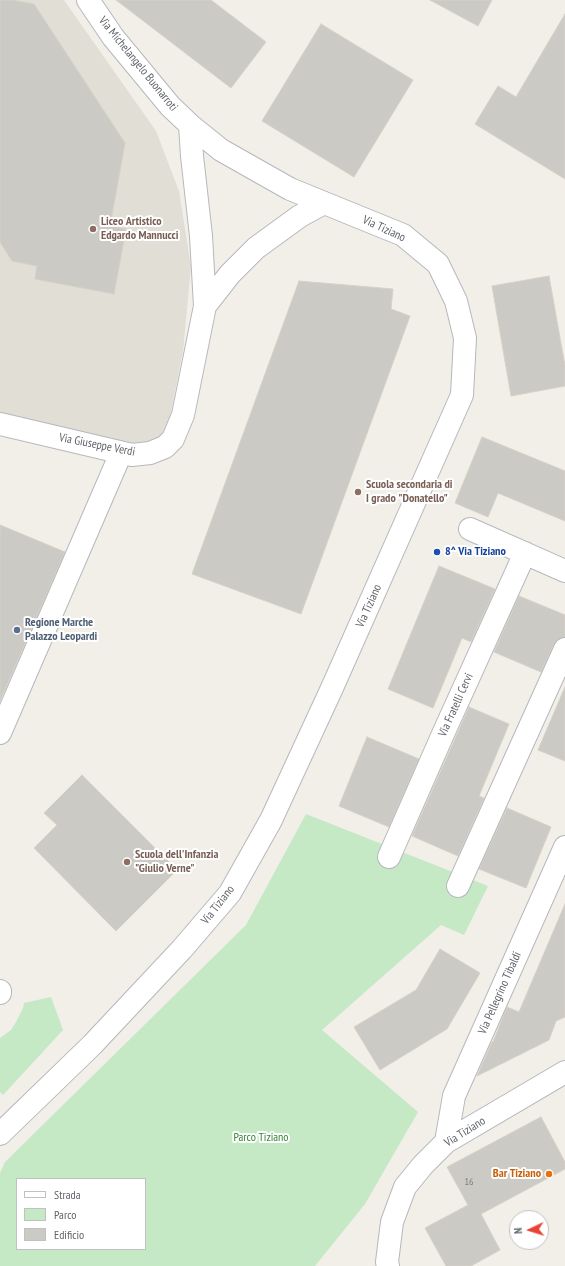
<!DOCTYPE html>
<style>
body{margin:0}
#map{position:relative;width:565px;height:1266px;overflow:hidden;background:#f1efe8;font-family:"PT Sans Narrow",sans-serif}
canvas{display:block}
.legend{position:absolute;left:16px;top:1178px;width:130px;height:72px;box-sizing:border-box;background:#fff;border:1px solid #bfc1c3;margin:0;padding:5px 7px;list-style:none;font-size:12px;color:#5f6368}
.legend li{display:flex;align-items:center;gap:8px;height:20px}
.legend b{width:20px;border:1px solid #bfc1c3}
.north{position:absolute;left:509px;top:1210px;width:40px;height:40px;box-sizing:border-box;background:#fff;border:1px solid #bfc1c3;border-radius:50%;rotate:266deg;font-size:11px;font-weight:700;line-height:16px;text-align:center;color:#5f6368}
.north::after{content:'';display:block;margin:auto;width:14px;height:18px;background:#ea4335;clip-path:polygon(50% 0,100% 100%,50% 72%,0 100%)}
</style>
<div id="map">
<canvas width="565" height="1266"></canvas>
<ul class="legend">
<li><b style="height:5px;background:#fff"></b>Strada</li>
<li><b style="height:11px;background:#c5e8c5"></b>Parco</li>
<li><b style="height:11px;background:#cccac5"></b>Edificio</li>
</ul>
<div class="north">N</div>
</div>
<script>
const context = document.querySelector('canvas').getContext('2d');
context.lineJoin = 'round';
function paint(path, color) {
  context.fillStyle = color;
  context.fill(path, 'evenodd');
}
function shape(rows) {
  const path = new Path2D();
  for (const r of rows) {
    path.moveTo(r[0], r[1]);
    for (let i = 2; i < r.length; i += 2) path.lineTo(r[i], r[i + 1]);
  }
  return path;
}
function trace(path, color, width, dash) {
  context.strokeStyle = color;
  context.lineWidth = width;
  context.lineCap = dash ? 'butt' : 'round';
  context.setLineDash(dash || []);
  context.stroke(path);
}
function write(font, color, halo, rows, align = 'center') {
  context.font = font + ' "PT Sans Narrow",sans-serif';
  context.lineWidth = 4;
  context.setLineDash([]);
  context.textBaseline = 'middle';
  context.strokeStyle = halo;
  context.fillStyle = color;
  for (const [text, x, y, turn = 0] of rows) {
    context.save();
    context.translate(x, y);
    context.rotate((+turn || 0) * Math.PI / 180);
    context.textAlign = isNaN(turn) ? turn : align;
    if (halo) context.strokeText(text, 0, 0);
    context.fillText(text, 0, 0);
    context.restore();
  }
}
const education = shape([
 [0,0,64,0,156,131,179,191,191,267,183,351,169,422,154,448,0,423]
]);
const green = shape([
 [306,814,488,886,464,935,441,925,322,1030,418,1112,365,1204,315,1266,0,1266,0,1173,5,1162,246,925],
 [17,1179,145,1179,145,1249,17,1249],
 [51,997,63,1030,3,1095,0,1092,0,1038,11,1030,16,1022,23,1008,24,1003]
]);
const building = shape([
 [0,0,12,0,34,4,125,143,110,226,126,229,114,294,35,279,37,266,12,261,0,242,0,0],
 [116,0,211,0,266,42,231,88,116,0],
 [430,0,492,0,478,26,430,0],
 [565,14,565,179,475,124,498,86,516,97,565,14],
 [321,24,413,80,354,177,262,121,321,24],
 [549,276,565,366,565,386,511,396,492,286,549,276],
 [299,281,393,289,391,309,410,316,301,614,192,574,299,281],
 [482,437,565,471,565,521,498,493,488,517,455,503,482,437],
 [0,525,65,552,0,701,0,525],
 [439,566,495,589,471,642,462,638,433,708,388,689,439,566],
 [519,596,565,615,565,637,558,639,554,644,541,672,494,652,519,596],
 [565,687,565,761,538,750,565,687],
 [469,707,509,724,479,796,484,798,458,856,412,836,469,707],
 [367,737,419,759,389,827,339,806,367,737],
 [82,775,177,870,116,931,34,848,57,825,44,813,82,775],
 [507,808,551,827,526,888,479,869,507,808],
 [565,904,565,1017,556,1021,549,1040,477,1076,492,1042,493,1042,507,1007,519,1012,565,904],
 [440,949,480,973,447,1029,380,1070,354,1027,416,990,440,949],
 [541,1117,565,1162,565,1169,481,1214,500,1250,471,1266,446,1266,425,1228,468,1205,447,1167,541,1117]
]);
const minor = shape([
 [205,306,230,274,256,248,300,216,324,203],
 [0,424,132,455,150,453,165,447,173,439,183,415,205,306,201,236,192,156,190,125],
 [470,529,565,571],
 [0,733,121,453],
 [389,857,443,734,525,553],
 [458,886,565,649],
 [0,991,0,993],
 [0,1134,92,1045,182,949,230,893,271,820,332,688,462,395,465,338,456,301,438,264,403,235,290,189,221,150,190,125,170,106,113,37,88,0],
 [446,1142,454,1096,565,847],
 [388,1266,387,1262,392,1222,405,1187,423,1165,446,1142,565,1072]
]);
const markers = [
 [93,229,4,"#8d6e63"],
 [358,492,4,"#8d6e63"],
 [437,552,4,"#1a4fb4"],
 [17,630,4,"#5c6f8a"],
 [127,862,4,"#8d6e63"],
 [549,1174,4,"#e8710a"]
];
const numberNames = [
 ["16",469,1182]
];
const streetNames = [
 ["Via Michelangelo Buonarroti",138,64,51],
 ["Via Tiziano",384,229,25],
 ["Via Giuseppe Verdi",97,445,11],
 ["Via Tiziano",369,606,-66],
 ["Via Fratelli Cervi",456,705,-66],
 ["Via Tiziano",218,905,-52],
 ["Via Pellegrino Tibaldi",500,993,-66],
 ["Via Tiziano",465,1132,-32]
];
const educationNames = [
 ["Liceo Artistico",101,222],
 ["Edgardo Mannucci",101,236],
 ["Scuola secondaria di",366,485],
 ["I grado \"Donatello\"",366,499],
 ["Scuola dell'Infanzia",135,855],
 ["\"Giulio Verne\"",135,869]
];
const transitNames = [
 ["8^ Via Tiziano",445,552]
];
const serviceNames = [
 ["Regione Marche",25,623],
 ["Palazzo Leopardi",25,637]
];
const parkNames = [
 ["Parco Tiziano",261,1138]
];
const foodNames = [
 ["Bar Tiziano",541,1174]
];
paint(education, '#e1ded6');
paint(green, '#c5e8c5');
paint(building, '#cccac5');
trace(building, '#d6d1c6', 1);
trace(minor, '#b5b8bc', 24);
trace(minor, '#fff', 22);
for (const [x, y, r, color] of markers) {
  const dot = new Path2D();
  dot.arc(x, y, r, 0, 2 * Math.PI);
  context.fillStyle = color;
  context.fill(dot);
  trace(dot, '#fff', 1.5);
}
write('10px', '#7a7d7f', null, numberNames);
write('12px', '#5f6368', '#fff', streetNames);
write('bold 12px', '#785e54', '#fff', educationNames, 'left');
write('bold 12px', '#164399', '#fff', transitNames, 'left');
write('bold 12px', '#4e5e75', '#fff', serviceNames, 'left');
write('12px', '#348238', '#fff', parkNames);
write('bold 12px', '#c56008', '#fff', foodNames, 'right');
</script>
